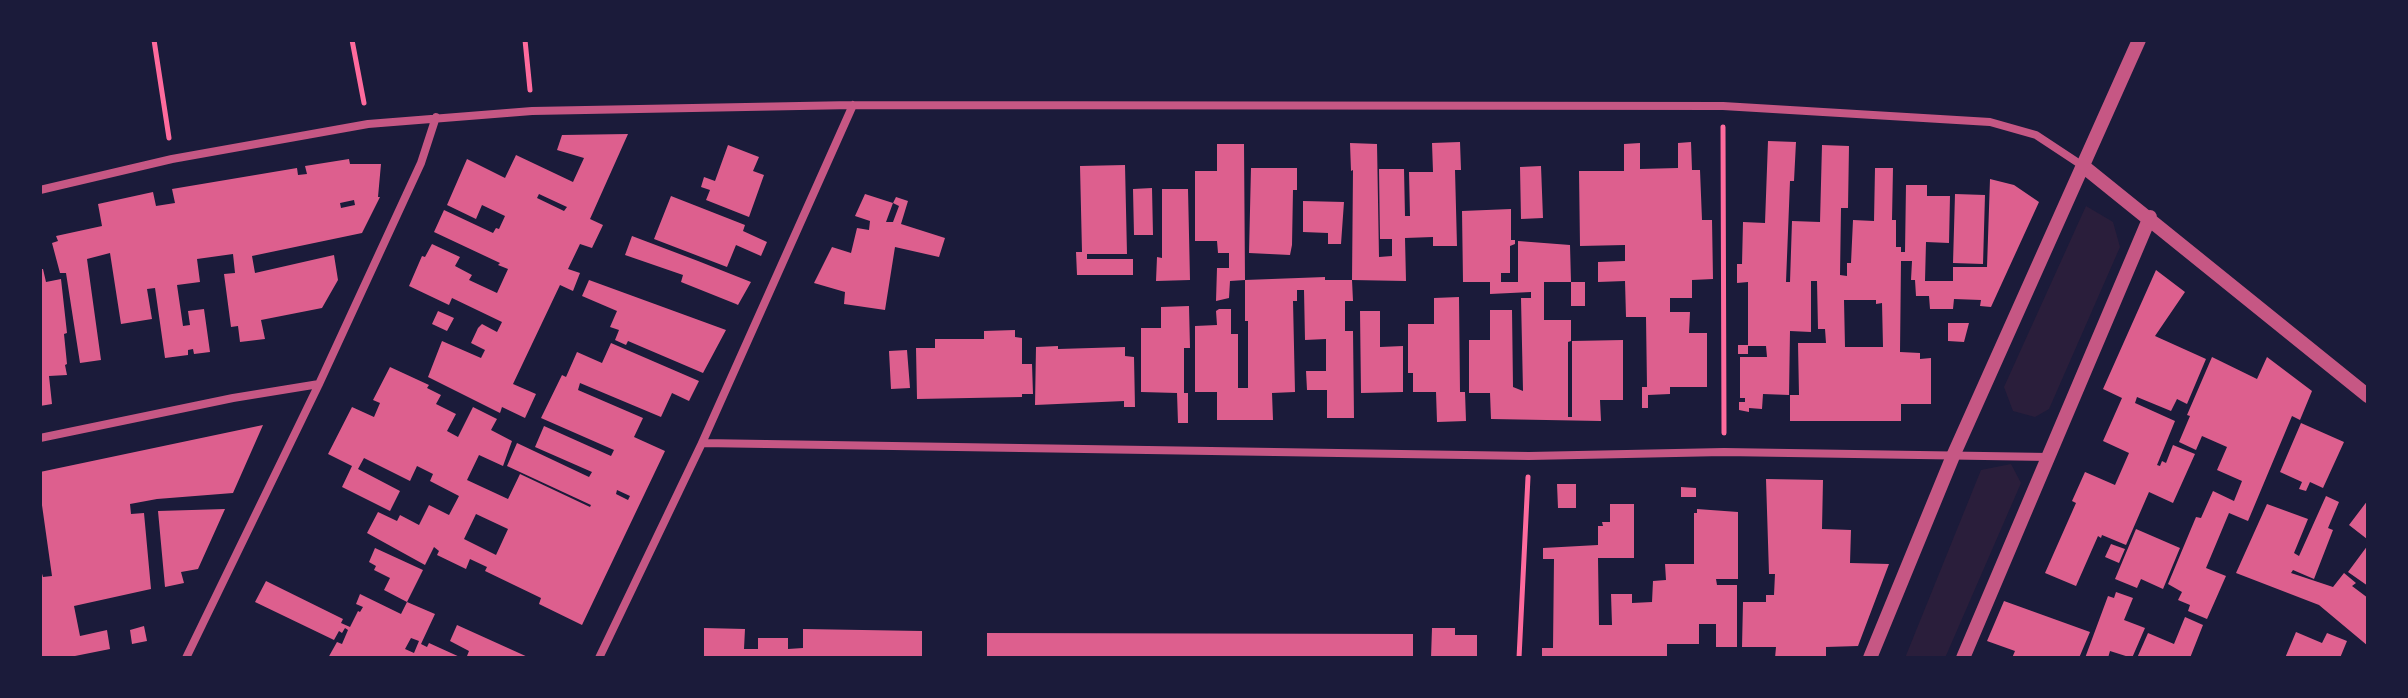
<!DOCTYPE html>
<style>
body{margin:0}
#map{position:relative;width:2408px;height:698px;overflow:hidden;background:#1b1b3a;font-family:"Playfair Display",serif}
canvas{display:block}
.frame{position:absolute;inset:0;border:42px solid #1b1b3a;pointer-events:none}
</style>
<div id="map">
<canvas width="2408" height="698"></canvas>
<div class="frame"></div>
</div>
<script>
const context = document.querySelector('canvas').getContext('2d');
context.lineJoin = 'round';
function paint(path, color) {
  context.fillStyle = color;
  context.fill(path, 'evenodd');
}
function shape(rows) {
  const path = new Path2D();
  for (const r of rows) {
    path.moveTo(r[0], r[1]);
    for (let i = 2; i < r.length; i += 2) path.lineTo(r[i], r[i + 1]);
  }
  return path;
}
function trace(path, color, width, dash) {
  context.strokeStyle = color;
  context.lineWidth = width;
  context.lineCap = dash ? 'butt' : 'round';
  context.setLineDash(dash || []);
  context.stroke(path);
}
const green = shape([
 [2086,206,2113,222,2120,247,2049,409,2035,417,2013,411,2004,387],
 [2011,464,2021,483,1945,658,1905,658,1981,470]
]);
const building = shape([
 [628,134,590,219,603,225,592,248,580,244,568,269,580,273,573,291,560,285,513,384,536,394,525,418,502,407,500,413,428,377,442,341,481,358,485,350,471,343,478,328,482,324,497,332,502,322,452,298,449,305,409,286,422,256,425,257,432,244,460,257,455,266,472,275,469,280,497,293,508,269,498,265,500,263,434,232,444,210,493,233,496,228,499,229,505,216,482,205,476,219,447,205,467,159,505,178,516,155,573,182,584,158,557,150,562,135],
 [539,194,567,207,564,211,537,198],
 [1768,141,1796,142,1794,181,1790,181,1786,282,1790,282,1792,221,1820,222,1822,145,1849,146,1848,208,1841,208,1840,275,1847,276,1847,263,1851,263,1853,220,1874,221,1875,168,1893,168,1892,220,1896,220,1896,247,1901,247,1901,252,1905,252,1906,185,1927,185,1927,196,1950,196,1949,243,1926,242,1925,281,1953,281,1953,267,1987,267,1990,179,2014,185,2039,202,1991,307,1980,306,1981,300,1954,299,1953,309,1930,309,1929,296,1916,296,1915,280,1911,280,1912,261,1901,261,1900,352,1920,353,1920,359,1931,358,1931,404,1901,404,1901,421,1790,421,1790,395,1799,395,1798,343,1826,343,1825,329,1818,329,1817,281,1811,281,1811,332,1790,331,1789,395,1763,394,1762,409,1749,408,1749,412,1739,410,1739,402,1745,402,1745,398,1740,398,1740,357,1767,357,1766,346,1748,346,1748,354,1738,354,1738,345,1748,345,1748,282,1737,283,1737,264,1742,264,1743,222,1765,223],
 [1844,300,1876,300,1876,304,1882,303,1883,347,1845,347],
 [1460,142,1461,170,1455,170,1457,246,1433,246,1433,237,1405,238,1406,281,1352,280,1353,301,1345,301,1345,331,1353,331,1354,418,1327,418,1327,390,1307,390,1306,371,1326,371,1326,339,1305,340,1304,290,1297,290,1297,301,1293,301,1295,392,1272,393,1273,420,1217,420,1217,392,1195,392,1195,326,1217,325,1216,311,1219,309,1231,309,1231,334,1238,334,1238,388,1248,388,1248,321,1245,321,1245,280,1230,281,1229,298,1216,301,1217,268,1229,268,1229,253,1218,253,1217,241,1195,241,1195,171,1217,171,1217,144,1244,144,1245,280,1325,277,1325,280,1352,280,1353,170,1351,171,1350,143,1377,144,1379,257,1392,256,1392,239,1380,239,1379,169,1404,169,1405,216,1410,216,1409,172,1433,172,1432,143],
 [1691,142,1692,170,1700,170,1702,220,1712,220,1713,279,1692,280,1692,298,1670,298,1670,312,1690,312,1689,333,1707,333,1707,387,1670,387,1670,394,1648,395,1648,408,1642,408,1642,387,1647,387,1646,317,1626,317,1625,281,1598,282,1598,262,1625,261,1625,245,1580,246,1579,171,1624,171,1624,144,1640,143,1640,169,1678,168,1678,143],
 [728,145,759,157,753,171,764,175,749,217,706,200,710,190,701,187,704,177,715,181],
 [349,159,350,164,381,164,378,197,380,197,362,233,252,256,255,273,334,255,338,280,322,308,261,320,265,339,240,342,238,326,231,327,224,274,235,273,233,254,197,259,200,282,177,285,183,326,190,325,188,311,204,309,210,352,194,354,193,349,188,350,188,355,165,358,155,288,147,289,152,319,121,324,110,253,87,259,101,360,80,363,66,273,60,273,52,243,58,241,56,236,102,226,98,204,153,192,156,206,175,203,172,189,297,168,298,175,307,174,305,166],
 [354,200,355,205,341,208,340,203],
 [1125,165,1127,254,1087,254,1087,259,1133,259,1133,275,1077,275,1076,252,1082,252,1080,166],
 [1541,166,1543,218,1521,219,1520,167],
 [1251,168,1297,168,1297,190,1293,190,1292,245,1290,255,1249,253],
 [1152,188,1153,235,1134,235,1133,189],
 [1162,189,1188,189,1190,280,1156,281,1157,257,1162,258],
 [865,194,893,203,896,197,908,201,901,224,945,238,939,257,895,247,885,310,844,304,845,292,814,283,832,247,851,253,857,228,869,230,870,221,855,216],
 [893,203,899,206,893,222,886,222],
 [1955,194,1985,195,1983,264,1953,263],
 [671,196,745,225,743,231,767,242,761,256,736,245,727,267,654,239],
 [1303,201,1344,202,1341,244,1328,244,1328,233,1303,232],
 [1511,209,1511,240,1515,240,1515,244,1510,246,1510,273,1501,273,1501,282,1518,282,1518,241,1570,245,1571,282,1544,282,1544,320,1571,320,1571,341,1568,342,1568,417,1572,417,1572,341,1623,340,1623,400,1600,400,1601,421,1491,419,1490,393,1469,393,1469,340,1490,340,1490,310,1512,310,1513,387,1523,391,1521,298,1531,298,1531,292,1490,294,1490,282,1463,282,1462,211],
 [632,236,698,261,751,282,738,305,736,304,681,282,683,275,625,255],
 [40,269,43,269,46,282,61,279,67,333,64,334,67,364,65,365,67,375,49,376,52,404,40,406],
 [2156,270,2185,292,2155,336,2206,359,2187,404,2177,399,2171,411,2137,397,2135,403,2175,421,2157,465,2160,466,2162,461,2166,463,2173,445,2195,454,2173,503,2149,492,2126,545,2102,535,2101,538,2098,536,2076,586,2045,573,2076,503,2072,501,2085,472,2115,485,2129,453,2103,441,2122,398,2103,389],
 [589,280,726,330,703,373,628,341,626,345,615,340,619,330,610,327,617,311,582,296],
 [1571,282,1585,282,1585,306,1571,306],
 [1459,297,1460,392,1465,392,1466,421,1437,422,1436,392,1413,392,1413,373,1408,373,1408,324,1434,324,1434,298],
 [1189,306,1190,348,1184,348,1184,393,1188,393,1188,423,1178,423,1177,393,1141,392,1141,328,1161,328,1161,307],
 [438,311,454,318,447,331,432,324],
 [1360,311,1380,311,1380,347,1403,346,1403,392,1361,393],
 [1948,323,1969,323,1964,342,1948,341],
 [1015,330,1015,337,1022,338,1022,364,1032,364,1033,394,1022,394,1022,397,917,399,916,348,935,348,935,339,984,339,984,331],
 [611,343,699,381,689,401,672,393,661,417,580,383,578,390,643,418,634,437,665,451,582,625,539,604,541,598,485,571,487,567,470,559,466,569,437,555,439,551,434,547,425,565,367,533,378,512,397,521,400,515,419,525,429,505,449,515,459,496,430,481,433,474,417,466,410,481,364,458,358,469,400,491,390,511,342,487,352,466,328,454,352,407,374,417,380,403,373,400,390,367,429,385,427,388,441,395,436,404,456,414,447,431,458,437,473,407,497,419,491,430,512,441,503,466,479,455,467,480,508,499,520,474,590,507,591,505,507,466,517,443,589,477,592,472,535,447,544,426,611,456,614,450,541,418,562,375,566,377,577,352,602,363],
 [617,490,630,496,628,500,616,494],
 [476,514,508,529,496,555,464,539],
 [1058,346,1058,349,1125,347,1125,356,1134,357,1135,407,1124,407,1124,401,1035,405,1036,347],
 [907,350,910,388,891,389,889,351],
 [2212,357,2257,379,2267,357,2312,391,2300,420,2292,416,2248,521,2229,513,2206,568,2226,576,2207,619,2188,611,2190,605,2178,600,2182,592,2168,584,2196,517,2201,518,2213,491,2234,501,2242,481,2217,470,2227,447,2202,436,2196,450,2179,442,2190,416,2187,415],
 [2301,423,2344,442,2323,488,2310,482,2306,491,2299,489,2302,482,2280,472],
 [263,425,233,493,157,499,130,504,131,514,144,513,151,589,74,606,80,636,107,630,110,649,65,658,40,658,40,567,43,577,52,576,40,491,40,472],
 [1766,479,1823,480,1822,529,1851,530,1850,563,1889,564,1858,646,1826,647,1826,658,1775,658,1776,647,1742,647,1743,602,1766,602,1766,595,1774,595,1775,574,1769,574],
 [1557,484,1576,484,1576,508,1558,508],
 [1681,487,1696,488,1696,497,1681,497],
 [2326,496,2339,502,2328,528,2333,530,2314,579,2293,570,2291,573,2333,587,2344,573,2356,583,2352,586,2368,598,2368,646,2319,605,2236,573,2267,504,2308,519,2294,553,2299,556],
 [2368,500,2368,537,2367,539,2349,525],
 [1610,504,1634,504,1634,558,1598,558,1599,625,1612,625,1611,594,1632,594,1632,603,1652,602,1653,581,1666,580,1665,564,1694,564,1694,513,1697,513,1697,509,1738,512,1738,579,1716,579,1717,585,1737,585,1737,647,1716,647,1716,624,1699,624,1699,644,1667,644,1667,658,1542,658,1542,648,1553,648,1554,559,1543,559,1543,548,1598,545,1598,526,1603,526,1602,522,1610,522],
 [225,509,198,569,181,572,184,583,165,587,158,511],
 [2136,529,2180,548,2163,589,2141,579,2137,588,2115,579],
 [2111,544,2125,549,2119,563,2105,557],
 [2368,545,2368,586,2348,572],
 [375,548,423,570,407,602,384,590,390,578,374,570,376,566,369,562],
 [266,581,343,619,341,623,350,627,358,611,360,612,363,607,356,604,360,594,401,614,407,602,435,614,421,644,427,647,429,643,462,658,328,658,337,642,342,644,348,630,345,628,342,633,339,631,334,640,255,602],
 [411,638,419,641,414,653,405,649],
 [2116,592,2133,598,2124,620,2145,628,2132,658,2110,651,2108,658,2085,658,2108,596,2114,598],
 [2004,601,2090,632,2079,658,2012,658,2015,651,1987,641],
 [2185,617,2203,625,2190,658,2137,658,2148,633,2174,644],
 [457,625,530,658,470,658,467,656,469,651,450,641],
 [144,626,147,641,132,644,130,630],
 [704,628,745,629,744,649,758,649,758,638,788,638,788,649,803,648,803,629,922,631,922,658,704,658],
 [1432,628,1455,628,1455,635,1477,635,1477,658,1431,658],
 [2296,632,2322,643,2327,633,2347,641,2340,658,2285,658],
 [987,633,1413,634,1413,658,987,658]
]);
const path = shape([
 [154,40,169,138],
 [352,40,364,103],
 [525,40,530,90],
 [1723,127,1724,433],
 [1519,658,1528,477]
]);
const minor = shape([
 [40,190,172,159,368,124,532,111,853,105,1723,106,1990,122,2036,135,2083,166],
 [40,438,233,398,319,384],
 [702,443,1529,456,1724,452,2049,457],
 [186,658,319,384,421,163,436,117],
 [599,658,702,443,853,105]
]);
const tertiary = shape([
 [2083,166,2368,396],
 [1870,658,1953,456,2139,40],
 [1963,658,2150,217]
]);
paint(green, '#2a1e3b');
paint(building, '#dd5f8e');
trace(path, '#ff6b9d', 5);
trace(minor, '#c65784', 8);
trace(tertiary, '#c65784', 14);
</script>
